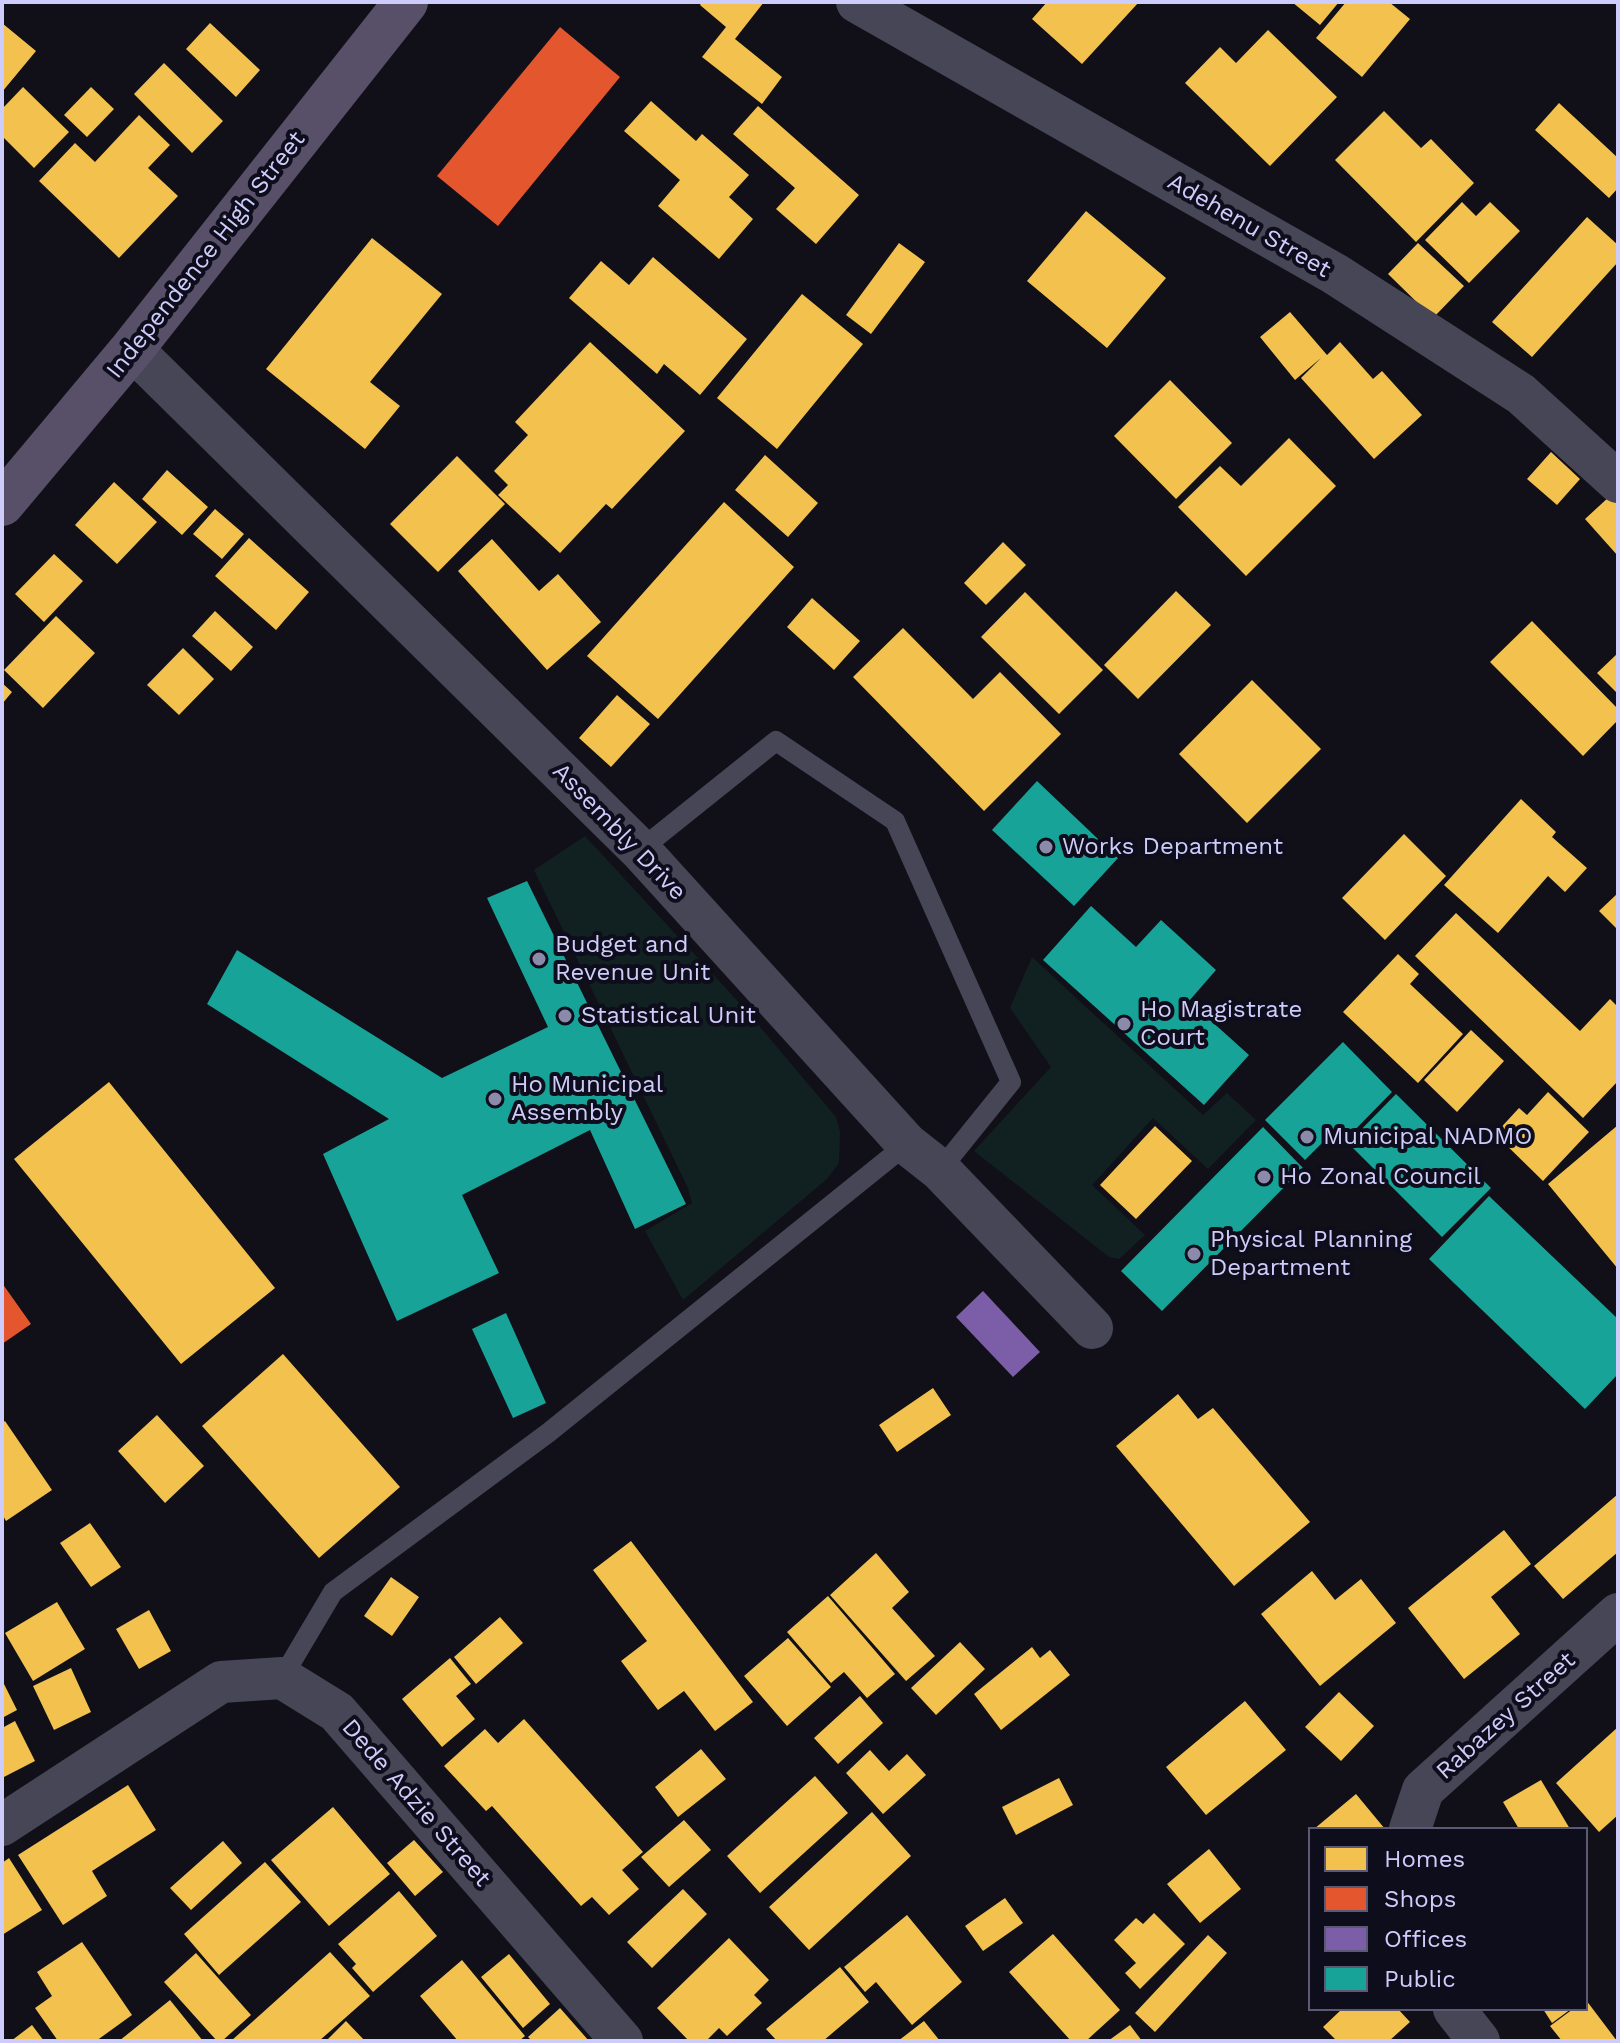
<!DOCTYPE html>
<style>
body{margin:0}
#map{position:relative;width:1620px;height:2043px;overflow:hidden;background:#111018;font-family:"Work Sans",sans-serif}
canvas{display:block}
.frame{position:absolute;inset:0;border:4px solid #ceccfa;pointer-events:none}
.legend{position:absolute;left:1308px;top:1827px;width:280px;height:184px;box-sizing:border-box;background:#0e0d1b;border:2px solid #5b5974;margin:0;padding:10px 14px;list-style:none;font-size:24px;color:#ceccfa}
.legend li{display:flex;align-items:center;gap:16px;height:40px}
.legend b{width:40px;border:2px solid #5b5974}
</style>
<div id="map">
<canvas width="1620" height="2043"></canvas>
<div class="frame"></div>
<ul class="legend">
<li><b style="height:22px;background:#f2c14e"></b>Homes</li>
<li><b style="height:22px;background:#e4572e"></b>Shops</li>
<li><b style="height:22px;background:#7b5ea7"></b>Offices</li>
<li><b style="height:22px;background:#17a398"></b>Public</li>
</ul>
</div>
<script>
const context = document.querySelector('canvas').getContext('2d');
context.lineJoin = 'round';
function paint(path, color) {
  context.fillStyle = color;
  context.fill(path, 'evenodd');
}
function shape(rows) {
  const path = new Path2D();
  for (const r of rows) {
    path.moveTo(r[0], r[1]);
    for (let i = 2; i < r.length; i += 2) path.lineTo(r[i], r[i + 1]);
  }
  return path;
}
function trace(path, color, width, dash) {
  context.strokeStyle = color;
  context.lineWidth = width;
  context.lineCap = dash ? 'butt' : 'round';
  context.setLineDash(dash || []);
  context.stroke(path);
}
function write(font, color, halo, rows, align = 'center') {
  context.font = font + ' "Work Sans",sans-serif';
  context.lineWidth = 8;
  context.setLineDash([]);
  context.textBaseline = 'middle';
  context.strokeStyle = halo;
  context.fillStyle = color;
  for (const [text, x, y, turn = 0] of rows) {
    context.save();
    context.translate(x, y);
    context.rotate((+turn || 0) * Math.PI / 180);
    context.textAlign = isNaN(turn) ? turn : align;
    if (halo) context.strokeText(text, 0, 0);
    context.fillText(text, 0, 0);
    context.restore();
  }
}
const green = shape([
 [585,836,744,1008,836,1117,840,1132,839,1163,827,1179,683,1300,645,1231,692,1203,688,1188,534,870],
 [1032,957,1203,1115,1227,1093,1256,1120,1208,1169,1153,1118,1092,1185,1145,1235,1119,1259,1109,1257,974,1151,1051,1067,1010,1008]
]);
const homes = shape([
 [702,2,764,2,735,39,782,77,762,104,702,57,726,27,700,5],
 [1047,2,1139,2,1082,64,1032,19],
 [1292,2,1339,2,1320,25],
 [1346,2,1389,2,1410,19,1362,77,1316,38],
 [2,23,36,51,2,92],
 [210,23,260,70,236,97,186,49],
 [1268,30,1337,97,1270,166,1185,83,1220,47,1236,63],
 [164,63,223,121,192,153,134,94],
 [23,87,69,132,34,168,2,136,2,109],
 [91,87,114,109,87,137,64,115],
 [651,101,696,141,702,134,749,175,729,197,753,219,719,259,658,206,680,180,624,131],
 [1559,103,1618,158,1618,188,1609,198,1535,130],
 [758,106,859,195,816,244,776,209,795,188,733,134],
 [1384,111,1421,148,1431,139,1474,183,1416,242,1335,160],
 [139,115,170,145,148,168,178,196,119,258,39,181,75,143,95,162],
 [1462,202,1476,216,1490,202,1520,231,1469,283,1425,240],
 [1086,211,1166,278,1107,348,1027,281],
 [1587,217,1618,245,1618,262,1532,357,1492,322],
 [372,238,442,294,370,382,400,406,365,449,266,369],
 [899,243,925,262,871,334,846,315],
 [1418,243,1464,286,1433,318,1388,274],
 [653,257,747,339,700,395,664,364,657,374,569,298,601,261,629,285],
 [802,294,863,344,777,449,717,398],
 [1290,312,1327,355,1340,342,1373,379,1382,371,1422,415,1374,459,1301,378,1321,358,1295,380,1260,337],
 [590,342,685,431,612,509,606,504,560,553,498,495,508,485,494,471,528,435,515,422],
 [1170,380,1232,443,1176,499,1114,436],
 [1289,438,1336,486,1246,576,1178,507,1220,466,1241,486],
 [1551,452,1580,479,1557,505,1527,479],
 [765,455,818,503,788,537,735,490],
 [457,456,505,504,438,572,390,524],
 [167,470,208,507,182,535,142,499],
 [114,482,157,522,117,564,75,525],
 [1610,496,1618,505,1618,556,1585,519],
 [724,502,794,567,658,719,587,656],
 [215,509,244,534,222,559,193,534],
 [249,538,309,592,276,630,215,576],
 [492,539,539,591,558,574,601,622,547,670,458,571],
 [1003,542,1026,565,986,605,964,583],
 [54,554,83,581,44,622,15,594],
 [1176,591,1211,625,1138,699,1104,665],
 [1025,592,1103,670,1059,714,981,637],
 [812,598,860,641,834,670,787,627],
 [215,611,253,647,231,671,192,636],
 [56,616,95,653,43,708,4,670],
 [1532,621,1618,709,1618,720,1583,756,1490,662],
 [903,628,973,699,1000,672,1061,734,984,811,853,677],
 [183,648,214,679,179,715,147,685],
 [1618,653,1618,694,1597,673],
 [1252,680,1321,749,1247,823,1179,754],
 [2,683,12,692,2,704],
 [617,695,650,724,611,767,579,738],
 [1521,799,1556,832,1552,837,1587,868,1565,892,1548,876,1498,933,1444,885],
 [1404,834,1446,876,1385,940,1342,898],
 [1618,893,1618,930,1599,911],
 [1456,913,1580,1031,1610,999,1618,1007,1618,1081,1583,1118,1415,956],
 [1398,954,1419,974,1410,984,1463,1034,1418,1083,1343,1012],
 [1471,1030,1504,1061,1457,1112,1424,1080],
 [109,1082,275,1288,181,1364,14,1159],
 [1548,1092,1589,1132,1543,1181,1495,1134,1519,1108,1527,1115],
 [1618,1125,1618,1269,1548,1184],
 [1155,1126,1192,1161,1136,1219,1100,1185],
 [283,1354,400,1487,319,1558,202,1426],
 [933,1388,951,1415,897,1452,879,1425],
 [1178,1394,1198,1419,1213,1408,1310,1522,1234,1586,1116,1446],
 [157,1415,204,1466,165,1503,118,1451],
 [5,1421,52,1490,6,1521,2,1514,2,1423],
 [1618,1494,1618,1552,1563,1599,1534,1566],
 [90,1523,121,1567,91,1587,60,1543],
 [1504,1530,1531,1564,1491,1597,1520,1634,1464,1679,1408,1608],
 [631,1541,753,1702,715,1731,684,1691,658,1710,621,1661,647,1641,593,1570],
 [876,1553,909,1592,892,1608,935,1656,906,1681,830,1595],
 [1312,1571,1335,1600,1361,1579,1396,1623,1320,1686,1261,1614],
 [391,1577,419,1597,392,1636,364,1616],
 [828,1596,895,1674,867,1698,844,1672,831,1683,787,1632],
 [57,1602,85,1649,33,1681,5,1633],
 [149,1610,171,1651,139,1669,116,1629],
 [500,1617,523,1643,476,1684,454,1657],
 [788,1638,831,1687,787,1726,744,1676],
 [960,1642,985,1669,936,1715,911,1688],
 [1032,1647,1040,1658,1050,1650,1070,1675,1001,1730,974,1694],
 [450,1658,471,1684,456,1696,475,1719,442,1747,402,1699],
 [71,1668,91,1712,54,1730,33,1686],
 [2,1680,17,1710,2,1718],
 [1339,1692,1374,1726,1341,1761,1305,1727],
 [860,1696,883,1723,838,1764,814,1738],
 [1245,1701,1286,1750,1206,1815,1166,1767],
 [524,1719,643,1852,622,1870,639,1889,609,1915,592,1897,581,1906,492,1806,486,1811,444,1766,485,1729,498,1743],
 [15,1721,35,1761,2,1778,2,1728],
 [1618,1727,1618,1815,1599,1832,1556,1783],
 [701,1749,726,1779,678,1817,655,1787],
 [870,1750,889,1771,907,1754,926,1775,883,1814,846,1773],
 [815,1776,848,1813,760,1893,727,1856],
 [1059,1778,1073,1805,1016,1835,1002,1807],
 [1541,1780,1570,1829,1519,1829,1503,1802],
 [128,1785,156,1830,92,1871,107,1896,63,1925,18,1855],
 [1356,1794,1385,1829,1314,1829],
 [333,1807,390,1874,329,1926,271,1860],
 [872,1812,911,1856,809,1950,769,1907],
 [684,1820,711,1850,669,1887,641,1857],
 [414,1840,443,1872,415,1896,387,1863],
 [223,1841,242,1863,191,1910,170,1888],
 [1209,1849,1241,1889,1200,1923,1167,1884],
 [9,1858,42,1910,2,1935,2,1863],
 [265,1862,301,1902,219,1975,184,1934],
 [683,1889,707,1914,652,1968,627,1942],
 [399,1891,437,1936,373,1992,352,1968,356,1964,338,1944],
 [1005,1898,1023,1923,983,1951,965,1926],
 [1154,1913,1185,1944,1140,1989,1125,1973,1136,1963,1114,1940,1136,1918,1143,1924],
 [907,1915,962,1982,912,2025,876,1982,865,1992,844,1967],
 [1053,1934,1120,2010,1086,2041,1071,2041,1009,1972],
 [1208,1935,1227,1953,1155,2032,1135,2013],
 [729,1938,769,1980,754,1995,762,2003,727,2036,719,2028,706,2041,689,2041,657,2008],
 [82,1942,132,2015,96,2041,58,2041,35,2008,52,1996,37,1972],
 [330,1952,370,1996,319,2041,231,2041],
 [196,1953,251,2015,222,2041,217,2041,164,1982],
 [509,1954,550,2004,523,2028,481,1977],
 [462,1960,525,2036,519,2041,458,2041,420,1996],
 [840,1967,869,2002,823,2041,777,2041,766,2029],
 [170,2000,203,2041,119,2041],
 [1586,2000,1617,2041,1562,2041,1550,2026,1573,2009,1586,2009],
 [560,2008,589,2041,532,2041,528,2037],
 [1342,2009,1398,2009,1410,2022,1389,2041,1337,2041,1323,2027],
 [1543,2009,1571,2009,1552,2023],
 [346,2021,365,2041,326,2041],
 [924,2021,940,2041,898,2041],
 [32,2025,44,2041,11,2041],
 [1130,2025,1142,2041,1108,2041]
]);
const shops = shape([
 [560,27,620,77,498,226,437,176],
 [2,1283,31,1324,2,1344]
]);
const offices = shape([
 [983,1291,1040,1352,1013,1377,956,1317]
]);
const public = shape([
 [1037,781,1118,858,1074,906,992,830],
 [527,881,686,1204,635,1229,590,1130,462,1195,499,1273,397,1321,323,1154,389,1119,207,1004,237,950,442,1078,548,1027,487,898],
 [1091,906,1136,947,1161,920,1216,970,1189,1001,1249,1055,1204,1105,1043,960],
 [1343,1042,1392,1092,1348,1137,1338,1127,1305,1160,1265,1120],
 [1396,1094,1491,1188,1442,1237,1348,1143],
 [1263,1127,1303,1168,1162,1311,1121,1271],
 [1489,1196,1618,1319,1618,1374,1585,1409,1429,1259],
 [506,1313,546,1403,513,1418,472,1329]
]);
const service = shape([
 [640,850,776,741,895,821,1011,1082,940,1170],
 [282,1678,333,1592,548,1433,907,1144]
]);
const minor = shape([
 [857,2,1335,274,1521,394,1618,482],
 [132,349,640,850,907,1144,940,1170,1092,1328],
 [2,1825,221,1682,282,1678,337,1712,622,2041],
 [1410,1829,1423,1790,1618,1614],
 [1454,2009,1479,2041]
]);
const primary = shape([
 [2,504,132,349,406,2]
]);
const markers = [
 [1046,847,8,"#8c8aab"],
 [539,959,8,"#8c8aab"],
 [565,1016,8,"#8c8aab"],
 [1124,1024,8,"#8c8aab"],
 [495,1099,8,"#8c8aab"],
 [1307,1137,8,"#8c8aab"],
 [1264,1177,8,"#8c8aab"],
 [1194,1254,8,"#8c8aab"]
];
const streetNames = [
 ["Adehenu Street",1249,226,30],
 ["Independence High Street",206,255,-52],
 ["Assembly Drive",619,832,46],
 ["Rabazey Street",1506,1716,-42],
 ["Dede Adzie Street",416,1803,49]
];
const poiNames = [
 ["Works Department",1062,847],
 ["Budget and",555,945],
 ["Revenue Unit",555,973],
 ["Ho Magistrate",1140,1010],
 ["Court",1140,1038],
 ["Statistical Unit",581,1016],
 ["Ho Municipal",511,1085],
 ["Assembly",511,1113],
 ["Municipal NADMO",1323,1137],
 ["Ho Zonal Council",1280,1177],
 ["Physical Planning",1210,1240],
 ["Department",1210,1268]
];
paint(green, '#112121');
paint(homes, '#f2c14e');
paint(shops, '#e4572e');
paint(offices, '#7b5ea7');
paint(public, '#17a398');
trace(service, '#464657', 20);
trace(minor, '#464657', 42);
trace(primary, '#585068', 44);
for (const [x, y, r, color] of markers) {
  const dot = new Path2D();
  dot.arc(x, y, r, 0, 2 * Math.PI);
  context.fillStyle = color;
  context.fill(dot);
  trace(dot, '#0e0d1b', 3);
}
write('24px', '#ceccfa', '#0e0d1b', streetNames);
write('24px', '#ceccfa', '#0e0d1b', poiNames, 'left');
</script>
